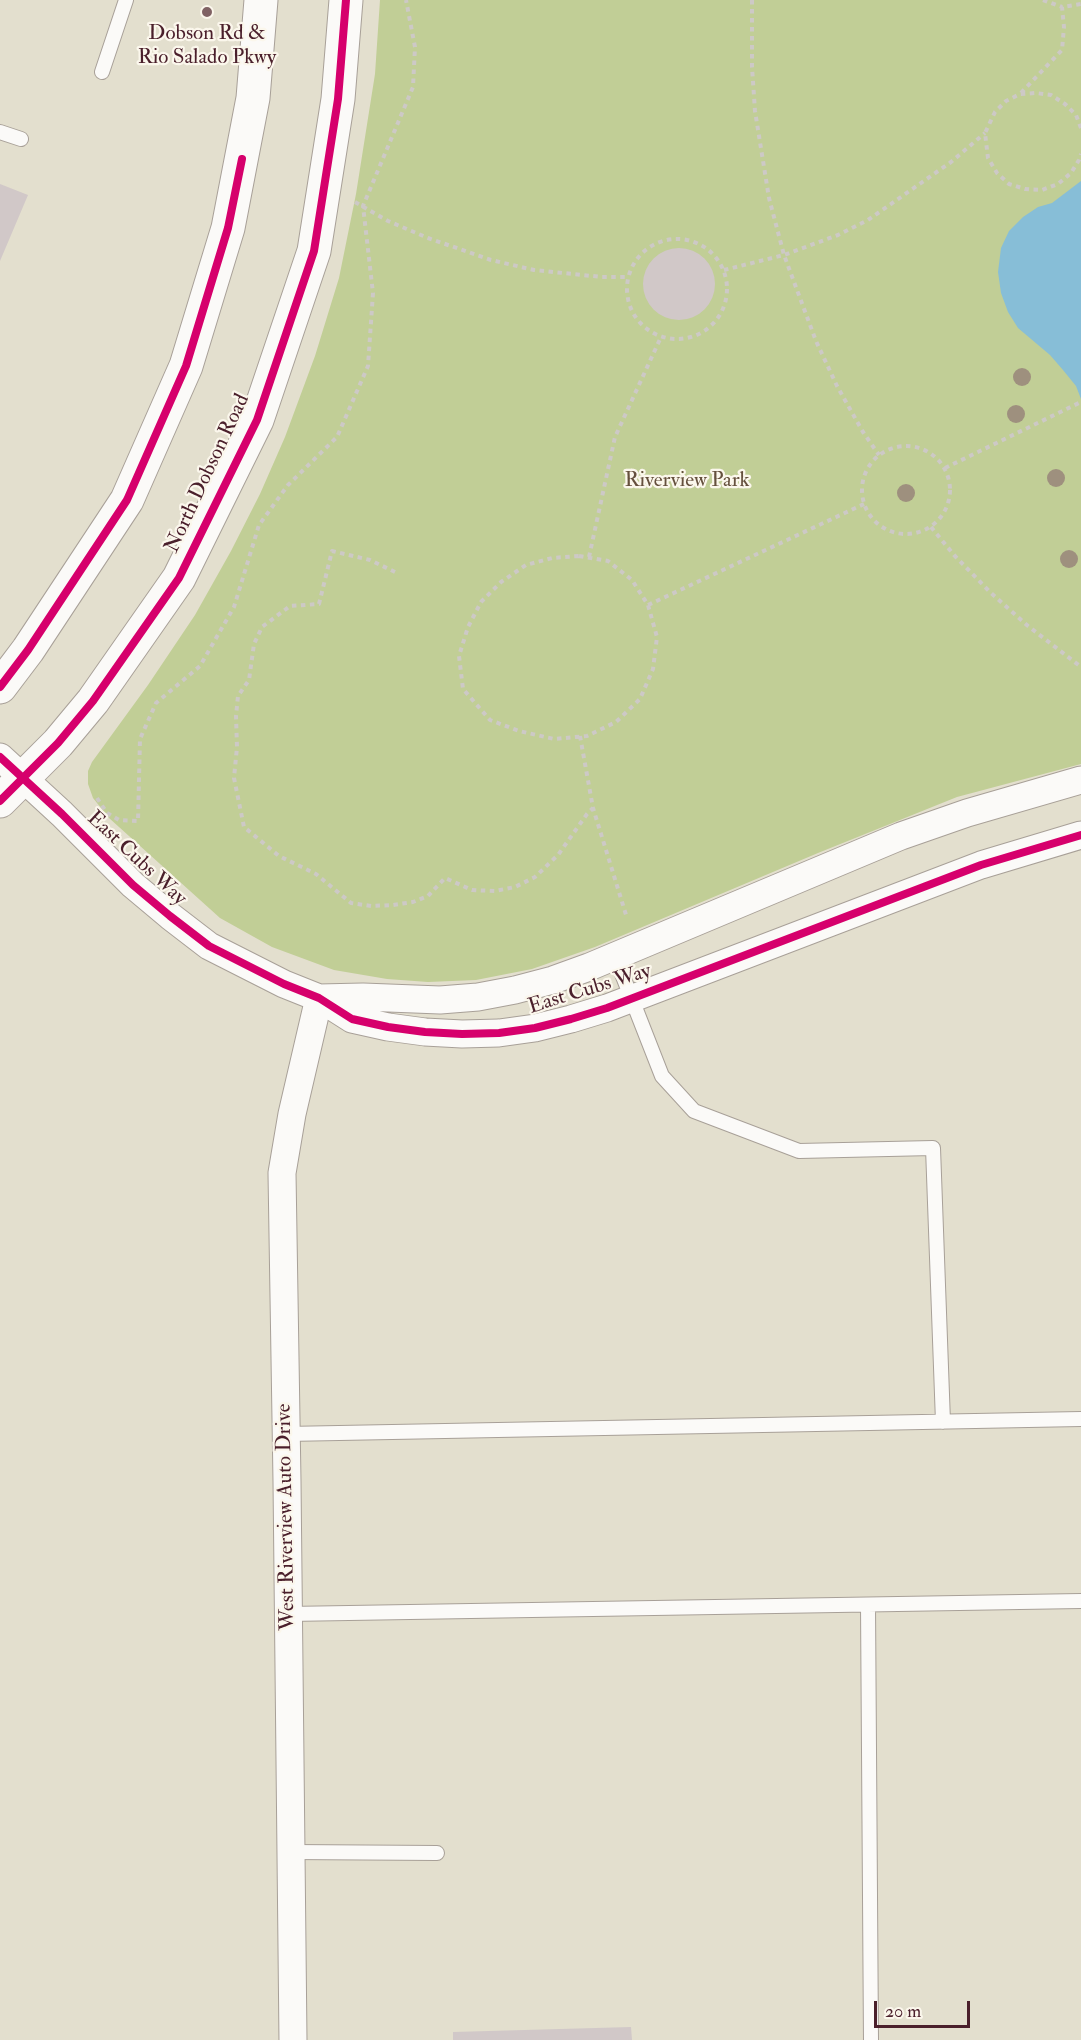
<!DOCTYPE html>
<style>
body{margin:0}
#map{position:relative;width:1081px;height:2040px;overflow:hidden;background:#e3dfce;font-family:"IM FELL Double Pica",serif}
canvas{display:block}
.scale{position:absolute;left:874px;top:2001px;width:96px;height:27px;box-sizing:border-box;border:3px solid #4a1f2b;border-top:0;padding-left:8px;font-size:18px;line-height:21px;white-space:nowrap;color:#4a1f2b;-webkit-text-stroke:4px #fbf7ec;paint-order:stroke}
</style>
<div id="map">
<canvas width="1081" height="2040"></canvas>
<div class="scale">20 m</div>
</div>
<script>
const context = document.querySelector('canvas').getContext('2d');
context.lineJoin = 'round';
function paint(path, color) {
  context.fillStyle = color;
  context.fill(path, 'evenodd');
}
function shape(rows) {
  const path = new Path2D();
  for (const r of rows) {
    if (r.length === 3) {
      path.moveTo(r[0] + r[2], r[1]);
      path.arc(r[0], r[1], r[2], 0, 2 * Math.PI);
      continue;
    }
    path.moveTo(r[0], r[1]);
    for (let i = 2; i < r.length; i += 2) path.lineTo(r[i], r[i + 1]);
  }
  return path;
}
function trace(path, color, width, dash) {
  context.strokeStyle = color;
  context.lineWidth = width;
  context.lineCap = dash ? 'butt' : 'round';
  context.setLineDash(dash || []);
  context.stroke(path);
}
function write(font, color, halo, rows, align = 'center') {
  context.font = font + ' "IM FELL Double Pica",serif';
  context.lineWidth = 4.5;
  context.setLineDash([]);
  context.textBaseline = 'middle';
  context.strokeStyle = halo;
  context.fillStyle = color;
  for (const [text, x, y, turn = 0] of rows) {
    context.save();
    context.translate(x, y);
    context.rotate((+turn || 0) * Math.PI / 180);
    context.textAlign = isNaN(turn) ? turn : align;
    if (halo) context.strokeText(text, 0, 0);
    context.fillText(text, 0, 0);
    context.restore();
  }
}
const green = shape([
 [380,0,1081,0,1081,764,957,797,818,853,595,947,532,969,476,980,428,982,387,979,334,970,272,947,220,918,109,818,93,798,88,784,88,771,92,762,148,685,195,615,231,551,260,494,285,437,315,356,339,278,356,194,375,74]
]);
const water = shape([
 [1081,181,1081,399,1076,386,1063,370,1050,355,1018,328,1008,312,1001,293,998,272,1001,248,1009,231,1023,217,1038,207,1052,203]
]);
const building = shape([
 [0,184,28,195,0,261],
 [679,284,36],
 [631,2027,632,2040,453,2040,453,2032]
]);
const path = shape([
 [752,0,752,67,755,111,769,198,784,255,816,341,837,386,863,432,879,455],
 [1043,0,1062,7],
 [1021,93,1062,50,1064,27,1062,7,1081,4],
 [1081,128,1076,115,1065,104,1051,95,1036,93,1020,94,1006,101,995,112,985,133,988,158,997,173,1009,184,1025,189,1042,190,1058,184,1071,173,1079,160,1081,154],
 [355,202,388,221,428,238,491,260,534,270,602,277,628,277],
 [677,289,50],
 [724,270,784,255,838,235,868,220,951,162,985,133],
 [906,490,44],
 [945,468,1081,402],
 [931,527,954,555,990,592,1028,626,1081,667],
 [579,556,608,561,632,580,648,605,657,637,653,669,640,699,616,722,587,736,554,739,519,731,490,720,463,689,459,656,468,627,481,602,501,582,526,565,552,558,579,556],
 [589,557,615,437,661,337],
 [395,572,370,560,332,551,319,604,290,606,262,627,254,644,249,680,238,696,236,716,237,747,234,778,244,827,279,856,316,874,351,903,371,906,393,905,413,902,428,896,445,878,472,890,495,891,515,887,535,877,558,855,587,814,593,808],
 [648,605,864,504],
 [580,736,593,808,627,918],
 [97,798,107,813,119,820,138,821,140,739,156,703,200,666,234,607,259,525,288,485,337,437,368,366,373,293,363,206,413,87,415,47,406,0]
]);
const lane = shape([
 [102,72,126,0],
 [0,132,21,139],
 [615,956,662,1076,694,1111,799,1151,933,1148,943,1422],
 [286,1434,1081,1419],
 [868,1605,871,2040],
 [288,1614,1081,1601],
 [291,1852,437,1853]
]);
const street = shape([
 [0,757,62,814,133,885,170,916,209,946,284,984,319,998,352,1019,388,1027,425,1032,462,1034,499,1033,535,1028,571,1019,607,1008,981,865,1081,835],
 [319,998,363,997,440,1000,478,997,515,990,553,980,589,967,901,836,967,813,1081,780],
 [293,2040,287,1481,282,1173,292,1114,319,998]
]);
const secondary = shape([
 [0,687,28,650,127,500,186,366,228,228,253,98,261,0],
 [0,801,58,743,93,701,179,578,257,420,314,251,338,99,346,0]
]);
const cycleway = shape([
 [0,687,28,650,127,500,186,366,228,228,242,159],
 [0,757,62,814,133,885,170,916,209,946,284,984,319,998,352,1019,388,1027,425,1032,462,1034,499,1033,535,1028,571,1019,607,1008,981,865,1081,835],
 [0,801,58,743,93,701,179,578,257,420,314,251,338,99,346,0]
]);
const trees = [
 [1022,377],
 [1016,414],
 [1056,478],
 [906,493],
 [1069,559]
];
const markers = [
 [207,12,6,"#806264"]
];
const poiNames = [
 ["Dobson Rd &",207,34],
 ["Rio Salado Pkwy",207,58]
];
const streetNames = [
 ["North Dobson Road",208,474,-65],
 ["East Cubs Way",136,859,43],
 ["East Cubs Way",590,990,-17],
 ["West Riverview Auto Drive",287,1517,-91]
];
const parkNames = [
 ["Riverview Park",687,481]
];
paint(green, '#c1ce96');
paint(water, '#87bed7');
paint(building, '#d1c8c8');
trace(lane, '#a8a098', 16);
trace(street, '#a8a098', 29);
trace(secondary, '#a8a098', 35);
trace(path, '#cdc9c6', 4, [4.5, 4.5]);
trace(lane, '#fbfaf8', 14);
trace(street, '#fbfaf8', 27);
trace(secondary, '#fbfaf8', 33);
trace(cycleway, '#d6006c', 8);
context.fillStyle = '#9e907e';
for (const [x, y] of trees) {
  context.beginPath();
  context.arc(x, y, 9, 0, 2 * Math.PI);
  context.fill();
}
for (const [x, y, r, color] of markers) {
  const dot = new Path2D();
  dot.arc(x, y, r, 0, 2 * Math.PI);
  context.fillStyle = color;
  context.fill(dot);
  trace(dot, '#fbf7ec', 2);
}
write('21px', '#4a1f2b', '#fbf7ec', poiNames);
write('21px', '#4a1f2b', '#fbf7ec', streetNames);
write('21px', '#65503d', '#fbf7ec', parkNames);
</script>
